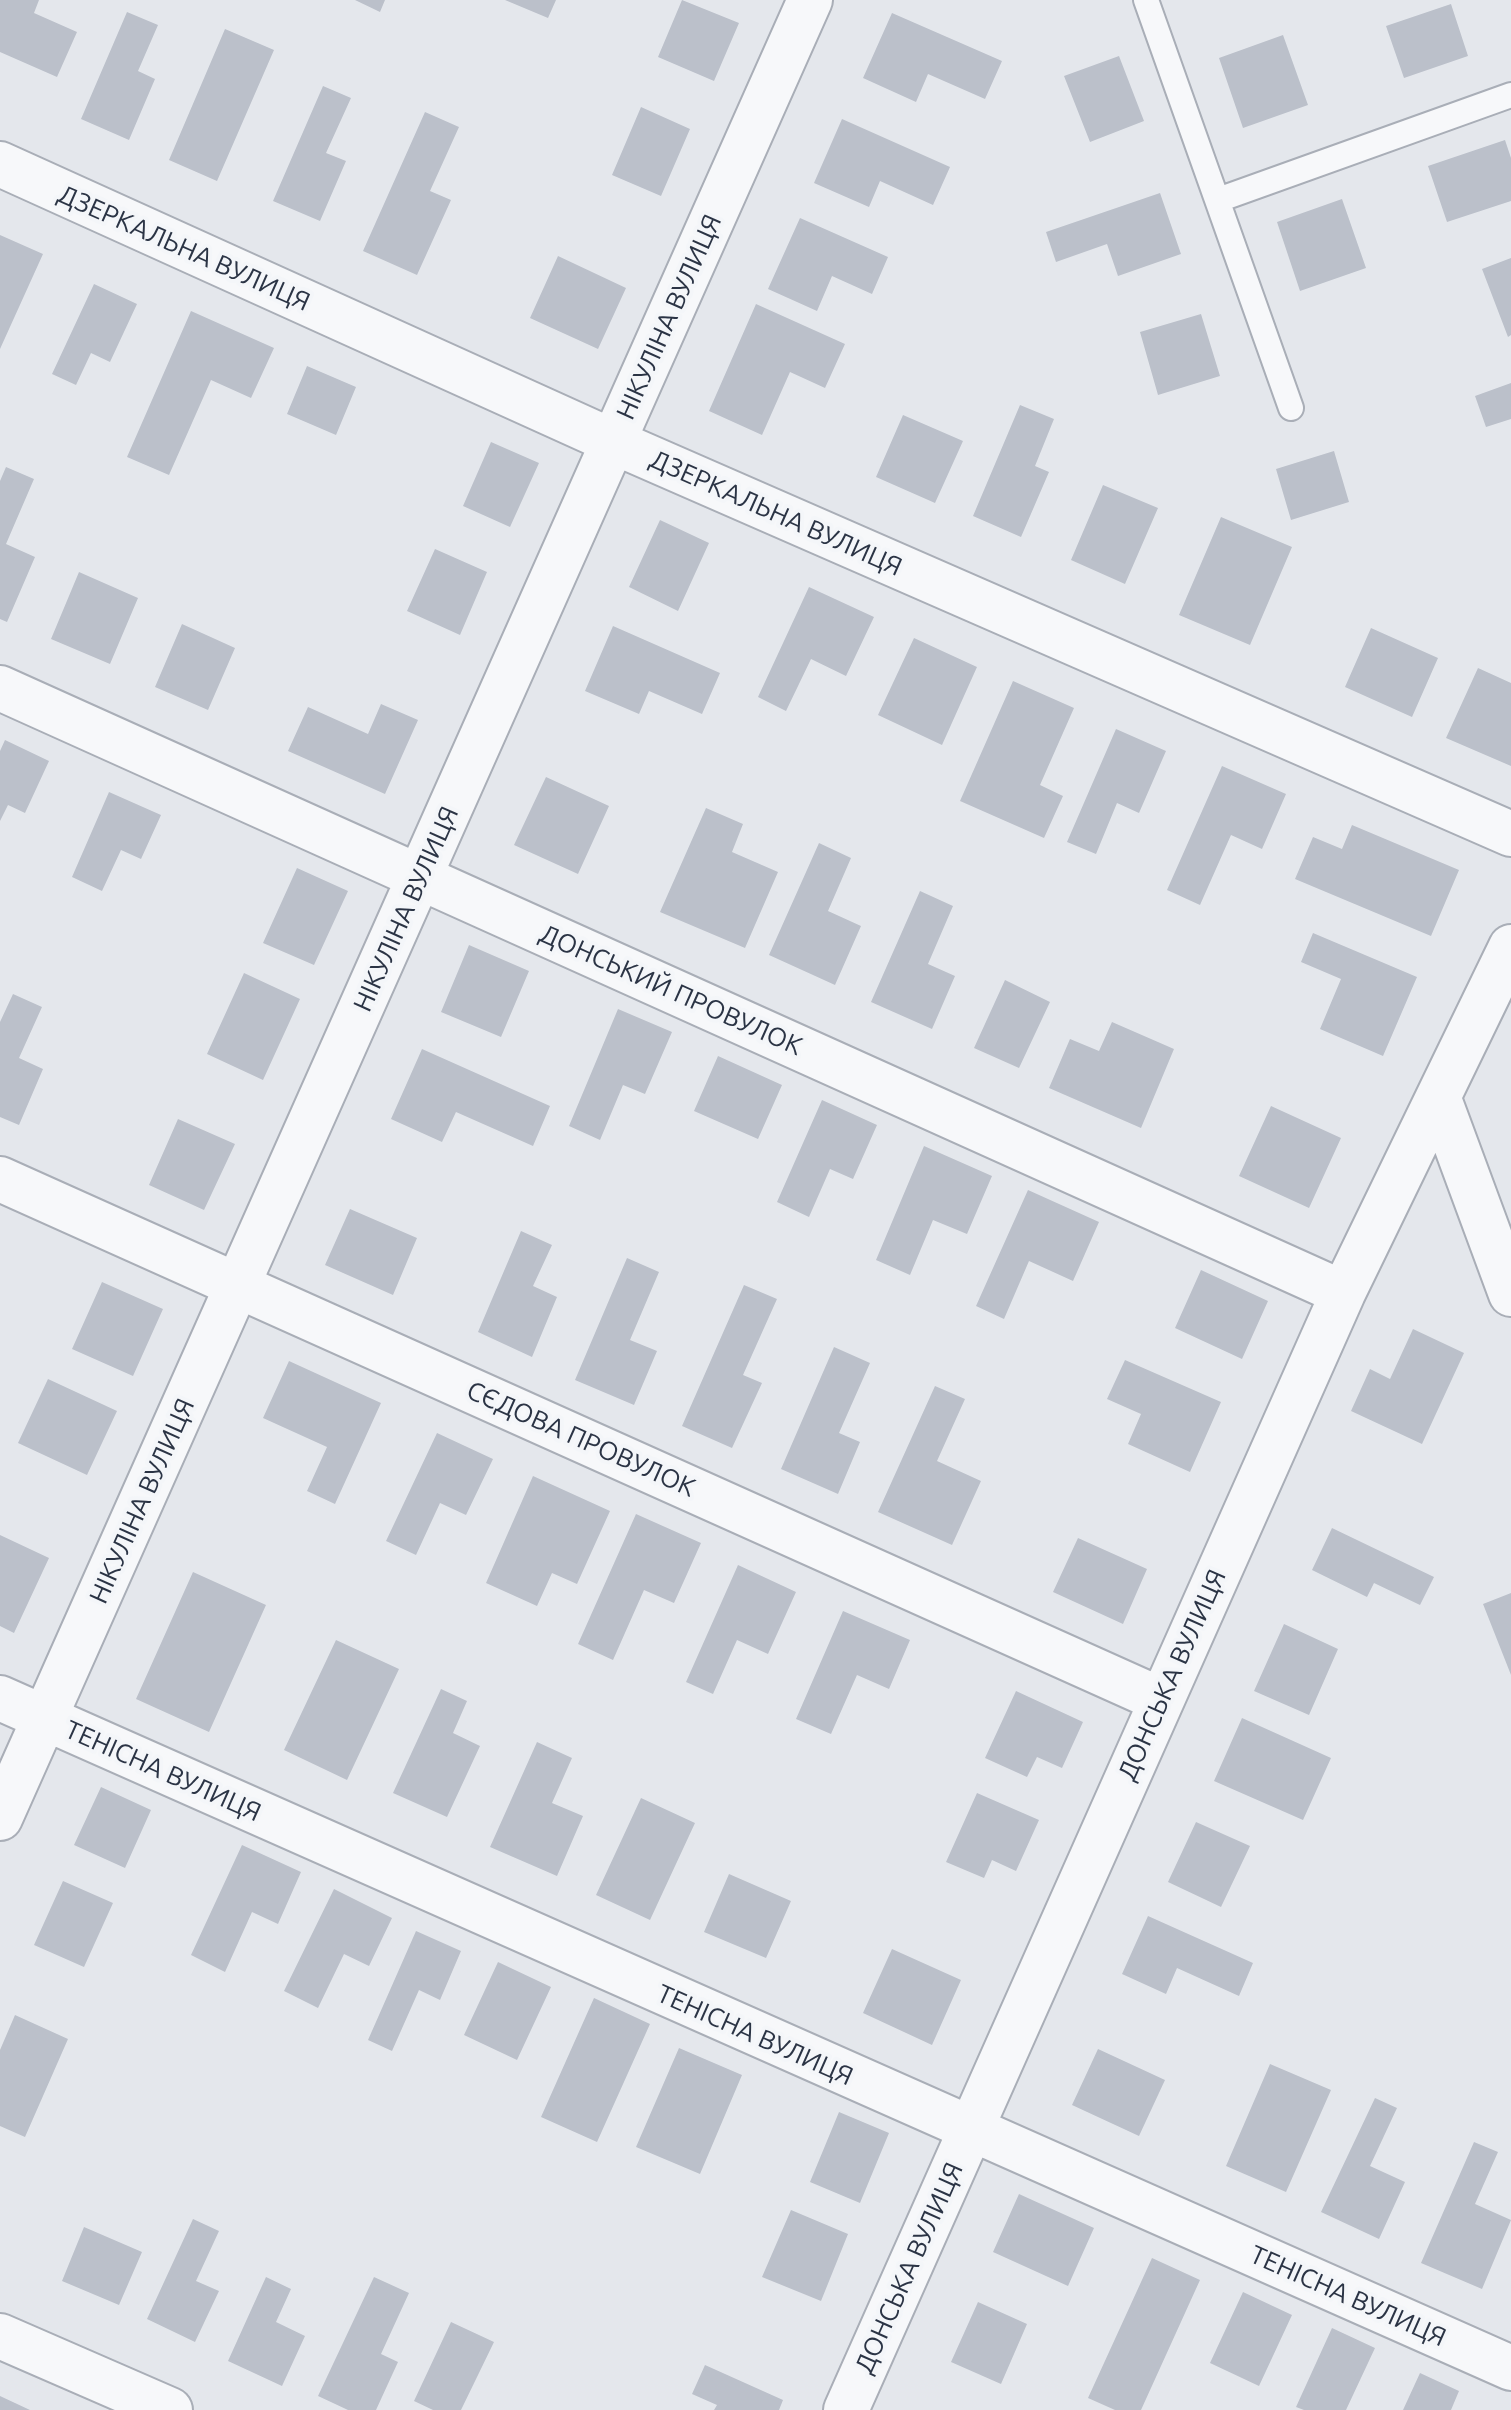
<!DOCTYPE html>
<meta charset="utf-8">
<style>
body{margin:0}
canvas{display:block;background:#e4e7ec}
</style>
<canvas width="1511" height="2410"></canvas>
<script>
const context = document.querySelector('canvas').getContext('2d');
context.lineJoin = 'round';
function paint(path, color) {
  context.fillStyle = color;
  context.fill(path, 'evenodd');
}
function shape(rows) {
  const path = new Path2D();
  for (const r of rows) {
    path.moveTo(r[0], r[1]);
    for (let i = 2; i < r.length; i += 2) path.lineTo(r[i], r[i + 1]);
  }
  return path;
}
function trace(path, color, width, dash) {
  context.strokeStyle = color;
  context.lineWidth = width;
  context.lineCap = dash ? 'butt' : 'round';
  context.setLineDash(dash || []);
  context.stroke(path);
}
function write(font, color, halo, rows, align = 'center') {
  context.font = font + ' Ubuntu,sans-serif';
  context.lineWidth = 8;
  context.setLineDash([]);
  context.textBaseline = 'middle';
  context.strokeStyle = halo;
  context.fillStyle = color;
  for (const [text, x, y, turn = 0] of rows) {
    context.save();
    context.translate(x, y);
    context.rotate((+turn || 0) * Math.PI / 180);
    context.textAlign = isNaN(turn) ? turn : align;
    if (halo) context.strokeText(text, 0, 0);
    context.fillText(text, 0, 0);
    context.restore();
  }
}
const building = shape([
 [0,0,39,0,34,13,77,32,57,77,0,52],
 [355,0,385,0,380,12],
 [505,0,556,0,548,18],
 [682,0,739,23,714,81,658,57],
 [1451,4,1468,56,1404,78,1386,26],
 [127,12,158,25,138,71,155,79,129,140,81,119],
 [892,13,1002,61,985,99,928,74,916,102,863,78],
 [225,29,274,50,217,181,169,160],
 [1283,35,1308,105,1243,128,1219,58],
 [1119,56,1144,121,1090,142,1064,76],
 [323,86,351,98,326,153,346,161,320,221,273,201],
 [641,107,690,129,661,196,612,175],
 [425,112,459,127,430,191,451,200,417,275,363,251],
 [842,119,950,167,933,205,880,181,869,207,814,183],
 [1505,140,1511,158,1511,201,1447,222,1428,166],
 [1160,193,1181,254,1118,276,1107,244,1056,262,1046,232],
 [1342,199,1366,268,1300,291,1277,222],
 [800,218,888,257,872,294,832,276,817,311,768,289],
 [0,235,43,254,0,349],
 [558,256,626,288,598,349,530,318],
 [1511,258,1511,335,1508,337,1482,269],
 [94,284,137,304,110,362,91,353,76,385,52,374],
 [756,304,845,344,825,388,790,372,762,435,709,411],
 [191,311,274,348,251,398,211,380,169,475,127,457],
 [1201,314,1220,376,1158,395,1140,332],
 [307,366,356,387,336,435,287,414],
 [1511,383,1511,419,1486,427,1475,396],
 [1020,405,1054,419,1035,466,1049,472,1021,537,973,516],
 [903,415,963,441,935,503,876,477],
 [491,442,539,463,510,527,463,506],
 [1334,451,1349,502,1291,520,1276,469],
 [6,467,34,479,6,544,35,557,7,622,0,619,0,481],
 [1103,485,1158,508,1125,584,1071,560],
 [1221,517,1292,547,1250,645,1179,615],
 [660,520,709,543,678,611,629,587],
 [435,549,487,572,460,635,407,611],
 [79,572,138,598,110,664,51,639],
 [809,587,874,617,846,676,811,659,786,711,758,697],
 [182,624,235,648,208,710,155,687],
 [613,626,720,673,702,714,649,691,639,714,585,691],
 [1371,628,1438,658,1412,717,1345,687],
 [914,638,977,667,942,745,878,715],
 [1478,668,1511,683,1511,766,1446,738],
 [1013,681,1074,708,1040,785,1063,796,1044,838,960,801],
 [381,704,418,720,385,794,288,751,308,707,368,734],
 [1116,729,1166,751,1139,813,1117,803,1096,854,1067,842],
 [5,740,49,761,25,813,8,805,0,821,0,751],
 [1222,766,1286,794,1262,849,1231,835,1200,905,1167,890],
 [546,777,609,806,578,874,514,845],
 [109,792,161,815,141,859,121,850,102,891,72,877],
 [706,808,743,824,732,852,778,872,745,948,660,912],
 [1352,825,1459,870,1431,936,1295,879,1313,837,1342,849],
 [819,843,851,858,828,911,861,926,835,985,769,955],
 [297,868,348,891,314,965,263,943],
 [920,891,953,906,928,964,955,976,932,1029,871,1002],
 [1313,933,1417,977,1383,1056,1320,1029,1341,979,1301,962],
 [469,945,529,971,501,1037,441,1012],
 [244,973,300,999,263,1080,207,1054],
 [1005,980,1050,1002,1019,1068,974,1048],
 [13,994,42,1007,19,1058,43,1069,19,1125,0,1117,0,1022],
 [618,1009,672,1032,645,1094,623,1085,600,1140,569,1126],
 [1112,1022,1174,1049,1141,1128,1049,1088,1070,1039,1099,1051],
 [422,1049,550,1106,533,1146,456,1112,442,1142,391,1119],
 [718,1056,782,1085,758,1139,694,1111],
 [822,1100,877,1125,853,1179,830,1169,809,1217,777,1202],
 [1271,1106,1341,1138,1309,1208,1239,1176],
 [178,1119,235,1144,204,1210,149,1185],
 [924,1146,992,1176,967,1234,933,1220,910,1275,876,1260],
 [1028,1190,1099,1222,1073,1281,1029,1261,1004,1319,976,1306],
 [350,1209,417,1238,393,1295,325,1265],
 [521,1231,552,1245,533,1286,557,1297,532,1357,478,1332],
 [627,1258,659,1272,630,1340,657,1351,634,1405,575,1380],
 [1201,1270,1268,1301,1242,1359,1175,1328],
 [102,1282,163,1309,133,1376,72,1349],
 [744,1285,777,1299,743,1375,762,1383,732,1448,682,1426],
 [1413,1329,1464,1353,1422,1444,1351,1411,1370,1369,1390,1379],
 [834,1347,870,1363,839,1433,860,1442,838,1494,781,1469],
 [1125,1360,1221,1402,1190,1472,1128,1444,1141,1414,1107,1399],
 [289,1361,381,1403,335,1504,307,1491,327,1447,263,1418],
 [48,1379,117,1411,87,1475,18,1443],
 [935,1386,965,1399,937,1461,981,1481,952,1545,878,1512],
 [437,1433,493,1459,466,1515,440,1503,416,1555,386,1541],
 [533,1476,610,1511,577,1584,552,1573,537,1606,486,1583],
 [636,1514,701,1543,674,1603,644,1590,613,1660,578,1644],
 [1332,1528,1434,1577,1420,1605,1374,1583,1367,1597,1312,1570],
 [0,1535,49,1558,14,1633,0,1626],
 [1078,1538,1147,1569,1123,1624,1053,1592],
 [738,1565,796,1592,768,1654,737,1640,713,1694,686,1682],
 [193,1572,266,1605,209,1732,136,1699],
 [1511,1593,1511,1675,1483,1604],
 [843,1611,910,1640,889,1689,857,1675,831,1734,796,1719],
 [1284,1624,1338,1649,1309,1715,1254,1691],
 [336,1640,399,1669,347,1780,284,1750],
 [441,1689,467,1701,453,1733,480,1746,447,1817,393,1793],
 [1016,1691,1083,1722,1062,1768,1037,1757,1027,1777,985,1758],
 [1242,1718,1331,1758,1303,1820,1214,1781],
 [537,1742,572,1758,552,1803,583,1816,557,1876,490,1847],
 [101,1787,151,1810,125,1868,74,1845],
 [977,1793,1039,1820,1016,1871,992,1860,984,1878,946,1862],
 [641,1798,695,1823,650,1920,596,1895],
 [1196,1822,1250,1846,1221,1907,1168,1882],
 [242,1845,301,1872,278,1924,252,1912,225,1972,191,1955],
 [729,1874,791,1901,766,1958,704,1932],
 [63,1881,113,1903,84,1967,34,1945],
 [334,1889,392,1918,369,1966,344,1954,318,2008,284,1991],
 [1148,1916,1253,1963,1239,1996,1177,1968,1166,1994,1122,1974],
 [416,1931,461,1951,440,2000,419,1990,392,2051,368,2040],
 [892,1949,961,1980,932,2045,863,2013],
 [498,1962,551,1987,517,2060,464,2035],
 [594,1998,650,2024,597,2142,541,2117],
 [15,2015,68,2039,25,2137,0,2126,0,2050],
 [679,2048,742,2075,700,2174,636,2147],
 [1098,2049,1165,2080,1139,2136,1072,2105],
 [1270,2064,1331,2090,1286,2192,1226,2166],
 [1375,2098,1397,2108,1370,2166,1405,2182,1379,2239,1321,2212],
 [839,2112,889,2133,860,2203,810,2182],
 [1474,2142,1498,2152,1475,2204,1511,2220,1482,2289,1421,2263],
 [1019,2194,1094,2228,1068,2286,993,2252],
 [791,2210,848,2234,821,2301,762,2277],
 [193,2219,219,2231,196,2281,219,2291,195,2342,147,2319],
 [84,2227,142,2252,119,2305,62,2281],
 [1152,2258,1200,2280,1141,2410,1115,2410,1088,2398],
 [266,2277,291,2289,276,2322,305,2336,282,2386,228,2361],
 [374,2277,409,2293,381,2354,398,2362,376,2410,348,2410,318,2396],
 [1243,2292,1292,2315,1259,2386,1210,2363],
 [978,2302,1027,2324,1001,2384,951,2362],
 [451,2322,494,2342,461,2410,433,2410,414,2401],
 [1332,2328,1375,2348,1346,2410,1304,2410,1296,2407],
 [705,2365,783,2400,779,2410,714,2410,717,2405,692,2394],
 [1420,2373,1459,2391,1451,2410,1403,2410],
 [0,2396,30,2410,0,2410]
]);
const lane = shape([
 [1146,0,1291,408],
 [1218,200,1511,95]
]);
const street = shape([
 [0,164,614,442,1511,834],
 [0,688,1343,1293],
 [1439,1099,1511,1294],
 [0,1179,1161,1700],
 [0,1698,1511,2368],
 [0,1818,810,0],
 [0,2336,170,2410],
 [846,2410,1343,1293,1511,947]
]);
const streetNames = [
 ["ДЗЕРКАЛЬНА ВУЛИЦЯ",184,248,24],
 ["НІКУЛІНА ВУЛИЦЯ",669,317,-66],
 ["ДЗЕРКАЛЬНА ВУЛИЦЯ",776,513,24],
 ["НІКУЛІНА ВУЛИЦЯ",406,909,-66],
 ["ДОНСЬКИЙ ПРОВУЛОК",671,990,24],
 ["СЄДОВА ПРОВУЛОК",581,1439,24],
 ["НІКУЛІНА ВУЛИЦЯ",142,1501,-66],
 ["ДОНСЬКА ВУЛИЦЯ",1172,1675,-66],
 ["ТЕНІСНА ВУЛИЦЯ",163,1771,24],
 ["ТЕНІСНА ВУЛИЦЯ",755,2035,24],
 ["ДОНСЬКА ВУЛИЦЯ",909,2268,-66],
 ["ТЕНІСНА ВУЛИЦЯ",1348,2296,24]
];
paint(building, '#bbc0ca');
trace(lane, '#a9aeb7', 28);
trace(street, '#a9aeb7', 48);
trace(lane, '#f7f8fa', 24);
trace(street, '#f7f8fa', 44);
write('26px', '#2b3445', '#f4f6f9', streetNames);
</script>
